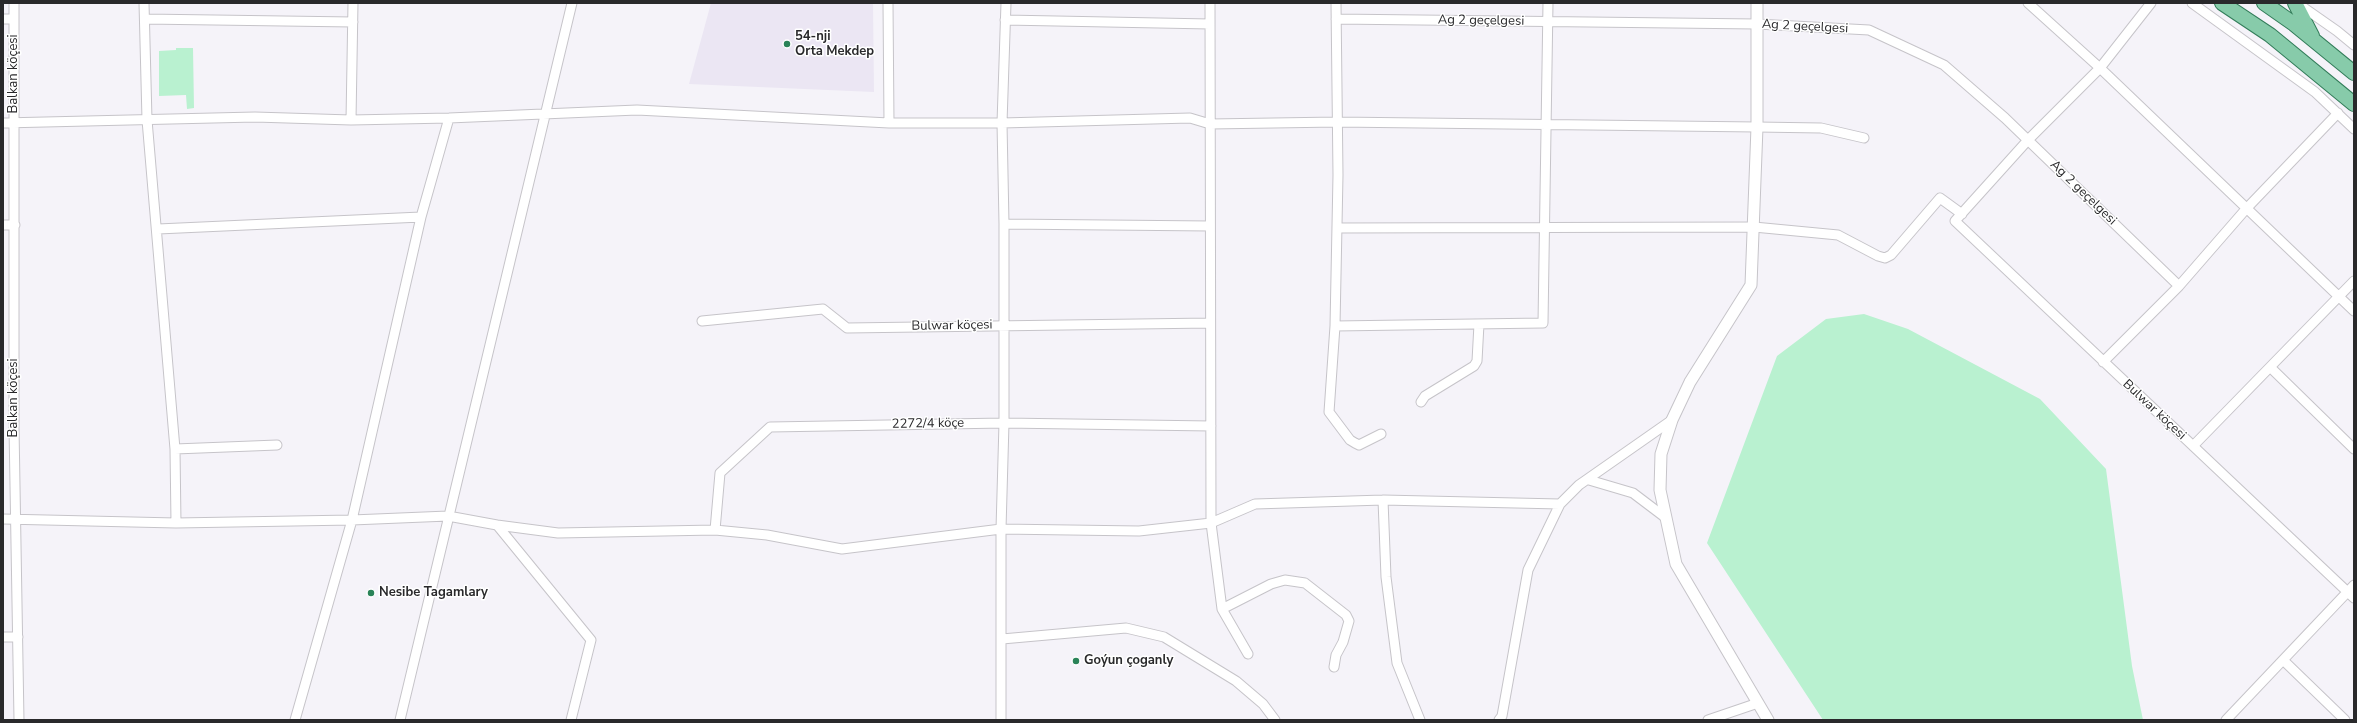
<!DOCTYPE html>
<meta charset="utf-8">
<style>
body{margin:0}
#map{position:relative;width:2357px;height:723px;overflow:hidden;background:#f5f3f9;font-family:"Nunito Sans",sans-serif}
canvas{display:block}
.frame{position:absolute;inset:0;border:4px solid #29292b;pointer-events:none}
</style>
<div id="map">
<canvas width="2357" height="723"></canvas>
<div class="frame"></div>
</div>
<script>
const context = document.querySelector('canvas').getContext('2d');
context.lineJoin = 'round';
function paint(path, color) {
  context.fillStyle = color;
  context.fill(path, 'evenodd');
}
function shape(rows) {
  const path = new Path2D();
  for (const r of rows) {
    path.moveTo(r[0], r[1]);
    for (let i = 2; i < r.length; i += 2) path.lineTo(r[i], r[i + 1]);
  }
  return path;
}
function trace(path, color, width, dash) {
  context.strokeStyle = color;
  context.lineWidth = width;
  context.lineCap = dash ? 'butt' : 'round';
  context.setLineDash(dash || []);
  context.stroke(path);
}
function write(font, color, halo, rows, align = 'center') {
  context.font = font + ' "Nunito Sans",sans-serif';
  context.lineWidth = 3;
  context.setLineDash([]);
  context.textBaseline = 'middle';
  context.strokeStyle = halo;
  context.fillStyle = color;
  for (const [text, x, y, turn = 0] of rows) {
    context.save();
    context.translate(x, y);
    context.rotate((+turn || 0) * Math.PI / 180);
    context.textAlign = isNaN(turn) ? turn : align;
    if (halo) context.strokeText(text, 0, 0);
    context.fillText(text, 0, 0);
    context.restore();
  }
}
const built = shape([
 [711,3,873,3,874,92,689,84]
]);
const green = shape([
 [176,48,193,48,194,108,187,109,186,95,159,96,159,51,176,50],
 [1864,314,1908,329,2040,399,2106,469,2132,666,2143,720,1823,720,1707,543,1777,356,1826,319]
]);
const minor = shape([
 [14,3,14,427,19,720],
 [888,3,889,123],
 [1210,3,1211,523,1222,609,1248,654],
 [1336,3,1338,175,1335,326,1329,412,1350,440,1355,443,1359,445,1381,434],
 [2028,3,2100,68,2354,311],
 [2151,3,2100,68,2028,140,1955,221,2354,598],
 [2192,3,2315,92,2354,129],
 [2297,3,2337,31,2354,45],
 [3,19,14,19],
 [145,19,353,22],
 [1336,19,1757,24,1869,30,1944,65,2005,118,2179,286],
 [1005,20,1210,24],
 [351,120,353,3],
 [3,123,255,117,351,120,449,118,637,110,889,123,1002,123,1190,118,1210,124,1337,122,1757,127,1821,128,1864,138],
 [1004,224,1210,226],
 [3,225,15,225],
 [1337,228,1754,227,1838,235,1878,256,1885,258,1891,255,1940,198,1962,214],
 [158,229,421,217],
 [702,321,823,309,847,328,1210,323],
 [1335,326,1543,323,1548,3],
 [2103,362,2179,286,2246,209,2338,113],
 [2270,367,2354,449],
 [1421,402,1425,396,1474,366,1477,361,1479,324],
 [2193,446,2354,281],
 [175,449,277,445],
 [1589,480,1633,493,1666,518],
 [1383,500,1386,577,1397,663,1420,720],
 [3,519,176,523,175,449,147,120,144,3],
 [176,523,352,520,448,516,497,525,591,640,571,720],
 [497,525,558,533,715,530,767,535,842,549,1001,529,1139,531,1211,523,1255,504,1383,500,1560,504],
 [715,530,720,473,770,427,1004,423,1211,426],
 [1222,609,1271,584,1285,580,1305,583,1346,615,1349,621,1343,642,1336,655,1334,667],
 [3,637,18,637],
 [1002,639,1126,628,1164,637,1236,681,1263,704,1275,720],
 [2283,660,2345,720],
 [295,720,352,520,421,217,449,118],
 [400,720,572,3],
 [1001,720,1001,529,1004,423,1004,224,1002,123,1006,3],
 [1499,720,1502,716,1528,570,1560,504,1579,485,1672,420],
 [1708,720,1758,703],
 [2226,720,2354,585]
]);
const tertiary = shape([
 [1757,3,1757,127,1751,285,1690,382,1672,420,1661,454,1660,490,1676,564,1768,720]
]);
const primary = shape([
 [2222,3,2270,35,2354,104],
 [2264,3,2294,24,2354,73],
 [2295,3,2312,36]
]);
const markers = [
 [787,44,4,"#2a8358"],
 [371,593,4,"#2a8358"],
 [1076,661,4,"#2a8358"]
];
const streetNames = [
 ["Ag 2 geçelgesi",1481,21,1],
 ["Ag 2 geçelgesi",1805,27,3],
 ["Balkan köçesi",14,74,-90],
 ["Ag 2 geçelgesi",2083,193,44],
 ["Bulwar köçesi",952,326,-1],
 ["Balkan köçesi",14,398,-90],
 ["Bulwar köçesi",2154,410,43],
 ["2272/4 köçe",928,424,-1]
];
const poiNames = [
 ["54-nji",795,37],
 ["Orta Mekdep",795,52],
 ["Nesibe Tagamlary",379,593],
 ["Goýun çoganly",1084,661]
];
paint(built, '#ebe6f3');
paint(green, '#b9f1d0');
trace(minor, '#c6c4c9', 11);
trace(tertiary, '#c6c4c9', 13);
trace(primary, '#327c59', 16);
trace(minor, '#fff', 9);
trace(tertiary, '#fff', 11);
trace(primary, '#87cbaa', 14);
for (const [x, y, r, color] of markers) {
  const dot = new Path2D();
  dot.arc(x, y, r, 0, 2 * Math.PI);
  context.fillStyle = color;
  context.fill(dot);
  trace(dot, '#fff', 1.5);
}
write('13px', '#29292b', '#fff', streetNames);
write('bold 13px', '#29292b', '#fff', poiNames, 'left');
</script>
